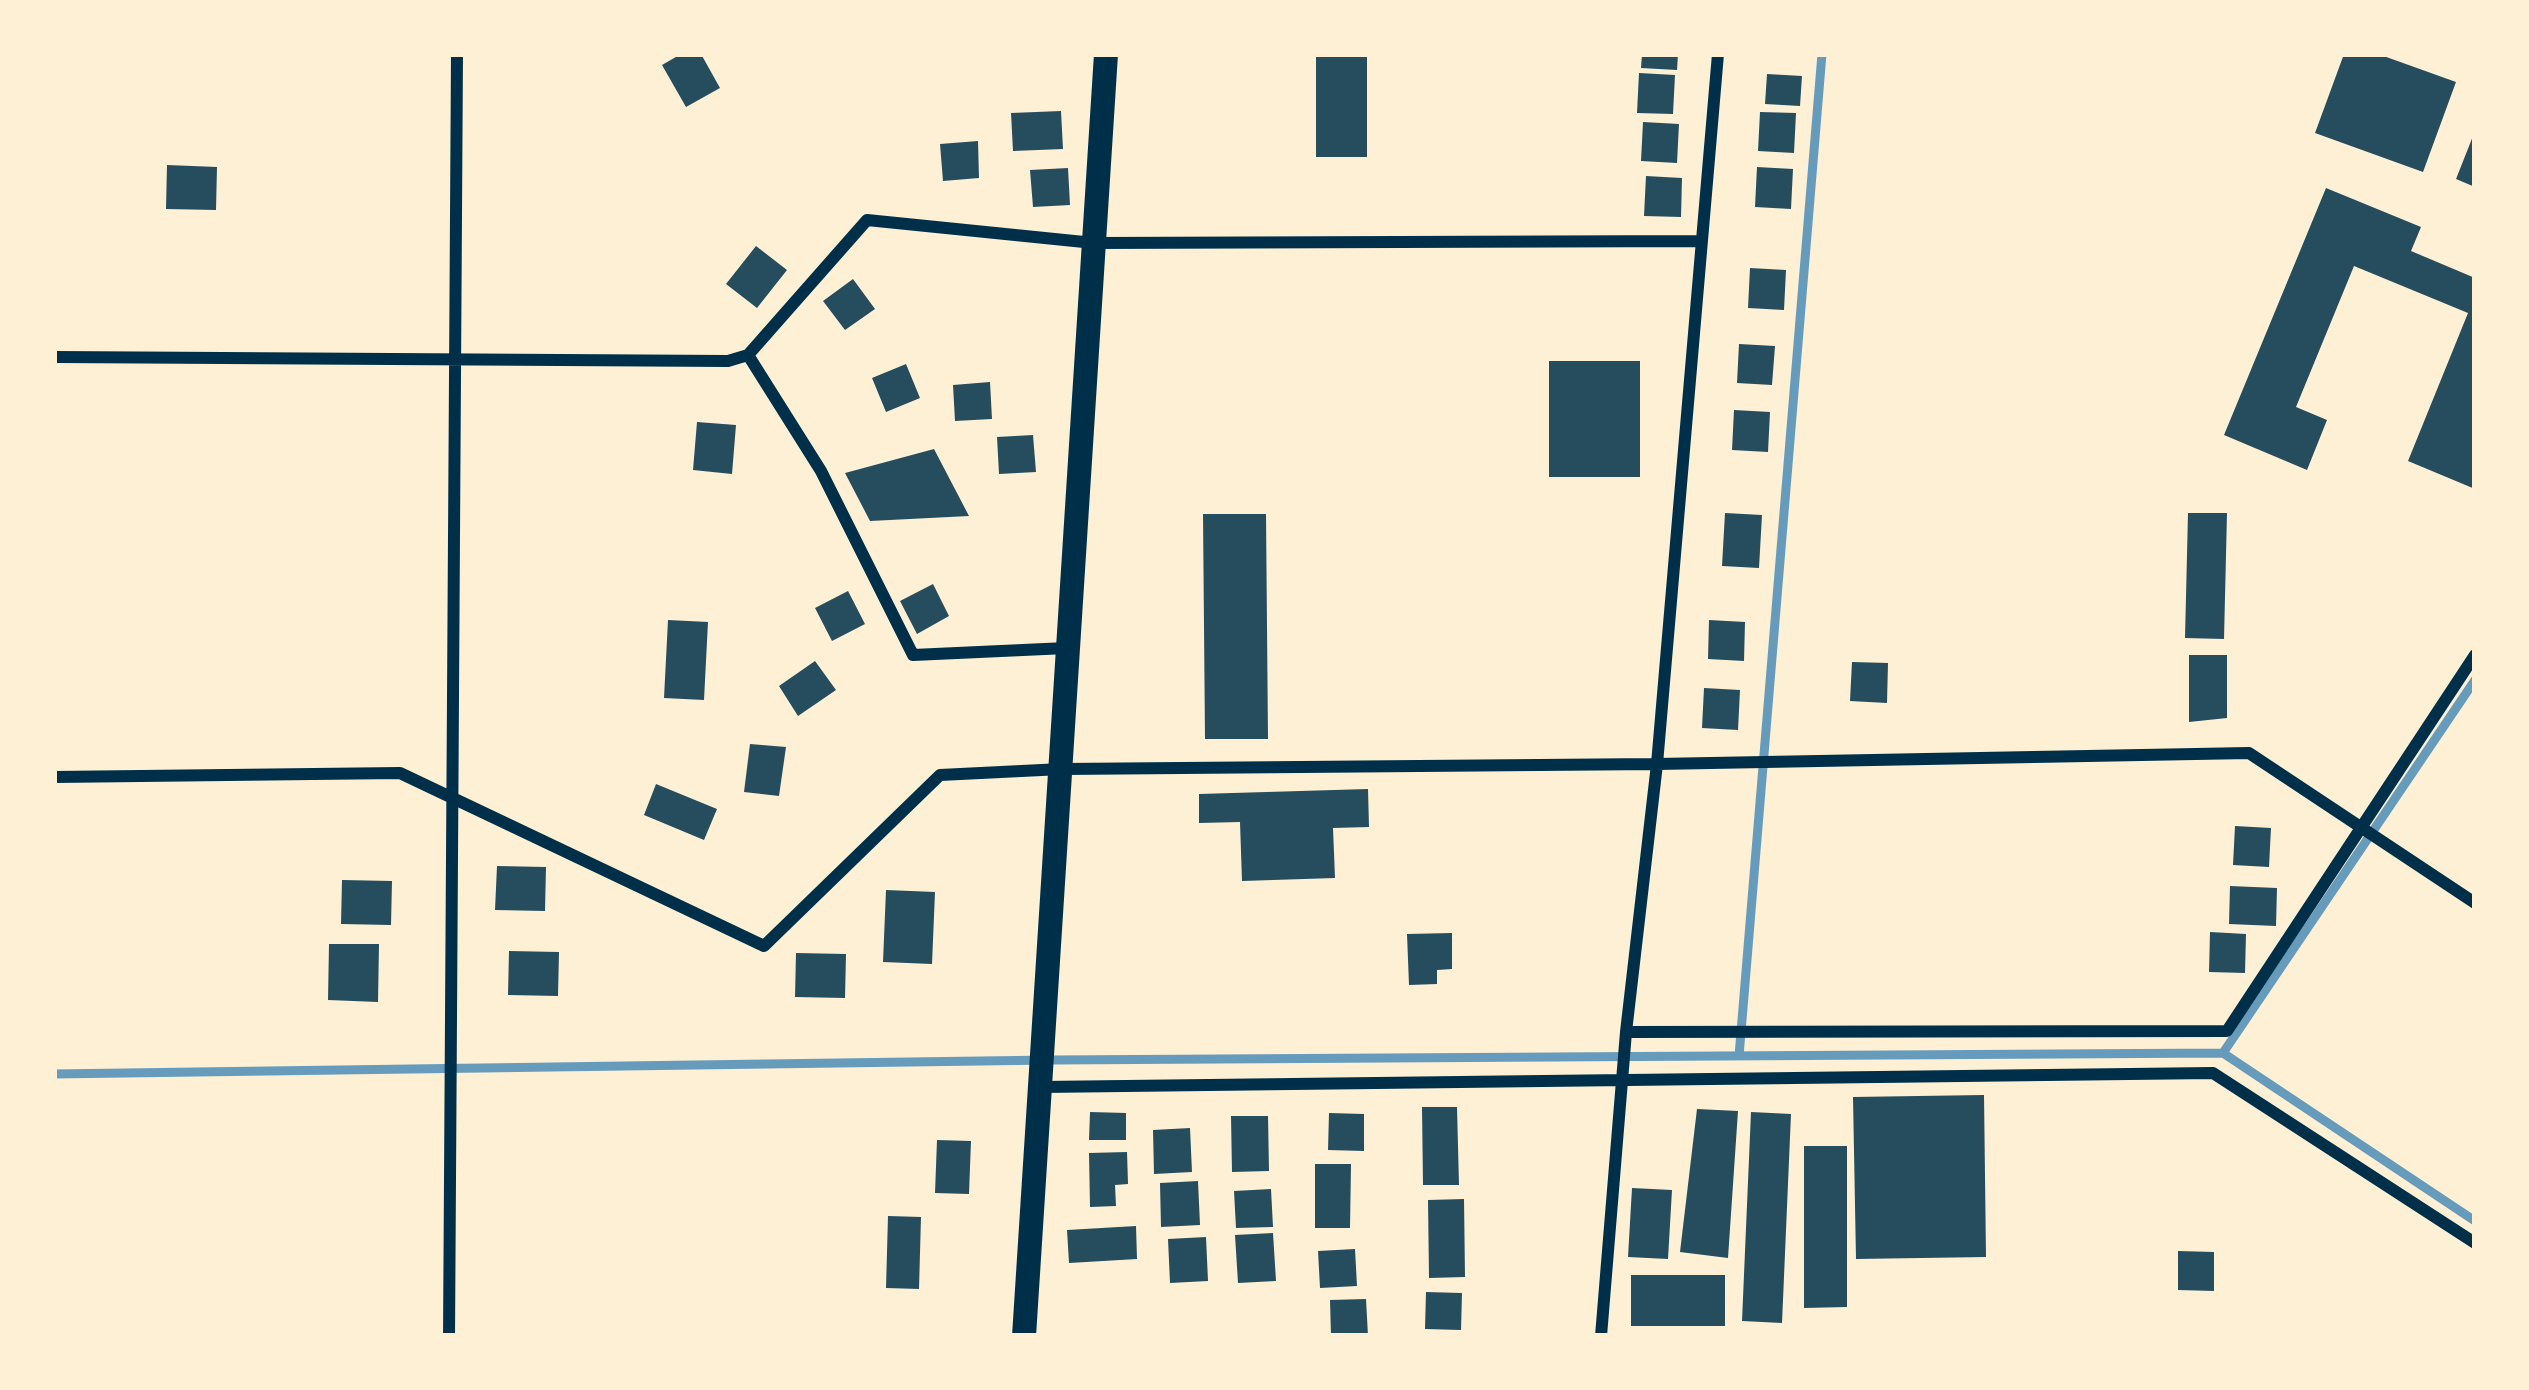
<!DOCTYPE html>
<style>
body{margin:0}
#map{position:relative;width:2529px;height:1390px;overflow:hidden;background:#fdf0d5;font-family:"Public Sans",sans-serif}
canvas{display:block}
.frame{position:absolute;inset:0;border:57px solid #fdf0d5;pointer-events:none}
</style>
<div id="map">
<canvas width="2529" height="1390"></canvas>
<div class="frame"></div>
</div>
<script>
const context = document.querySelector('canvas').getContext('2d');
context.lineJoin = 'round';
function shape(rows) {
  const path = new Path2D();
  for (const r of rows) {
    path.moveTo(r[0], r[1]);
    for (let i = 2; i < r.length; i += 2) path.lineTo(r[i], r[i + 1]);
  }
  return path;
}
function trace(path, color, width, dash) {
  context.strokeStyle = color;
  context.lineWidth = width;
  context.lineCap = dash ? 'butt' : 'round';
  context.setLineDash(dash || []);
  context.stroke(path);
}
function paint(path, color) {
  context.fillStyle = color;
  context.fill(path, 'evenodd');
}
const stream = shape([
 [2223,1053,2475,680],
 [1739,1056,1822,54],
 [54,1074,1052,1060,2223,1053,2475,1221]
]);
const building = shape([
 [681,54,701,54,720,88,686,107,662,65],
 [1316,54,1367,54,1367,157,1316,157],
 [1642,54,1678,54,1677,70,1641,68],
 [2344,54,2378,54,2456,82,2423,172,2315,133],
 [1639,73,1675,75,1673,114,1637,113],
 [1767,74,1802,76,1800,106,1765,104],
 [1061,111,1063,149,1013,151,1011,113],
 [1760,112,1796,113,1794,153,1758,151],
 [1643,122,1679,124,1677,163,1641,161],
 [2475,131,2475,187,2456,179],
 [978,141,979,178,943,181,940,144],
 [167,165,217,167,216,210,166,209],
 [1757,167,1793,169,1791,209,1755,207],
 [1068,168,1070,205,1033,207,1030,170],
 [1646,176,1682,178,1681,217,1644,216],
 [2326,188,2421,227,2411,251,2475,278,2475,489,2408,461,2468,313,2354,266,2296,407,2327,420,2307,470,2224,435],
 [756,246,787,270,757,308,726,284],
 [1750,268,1786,270,1784,310,1748,308],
 [853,279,875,309,845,330,823,301],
 [1739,344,1775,346,1772,385,1737,383],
 [1549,361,1640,361,1640,477,1549,477],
 [906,364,920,398,886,412,872,378],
 [990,382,992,419,955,421,953,385],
 [1734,410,1770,412,1768,452,1732,450],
 [697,422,736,425,732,474,693,470],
 [1033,435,1036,472,999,474,997,437],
 [934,449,969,516,870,521,845,473],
 [1725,513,1762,515,1759,568,1722,566],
 [2188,513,2227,513,2224,639,2185,638],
 [1203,514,1266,514,1268,739,1205,739],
 [933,584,949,616,917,634,900,601],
 [848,591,865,624,832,641,815,608],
 [668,620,708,622,704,700,664,698],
 [1709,620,1745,622,1744,661,1708,659],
 [2189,655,2227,655,2227,718,2189,722],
 [815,661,836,690,798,716,779,686],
 [1852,662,1888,663,1887,703,1850,701],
 [1704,688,1740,690,1738,730,1702,728],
 [750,744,786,747,779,796,744,792],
 [656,784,717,809,704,840,644,815],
 [1368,789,1369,827,1333,828,1335,878,1242,881,1240,822,1199,823,1199,794],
 [2235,826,2271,828,2269,867,2233,865],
 [497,866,546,867,545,911,495,910],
 [342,880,392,881,391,925,341,924],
 [2230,886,2277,888,2276,926,2229,924],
 [886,890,935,892,932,964,883,962],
 [2210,932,2246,934,2245,973,2209,972],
 [1452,933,1452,969,1437,970,1437,984,1409,985,1407,934],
 [329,944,379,944,378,1002,328,1000],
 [509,951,559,952,558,996,508,995],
 [796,953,846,954,845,998,795,997],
 [1984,1095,1986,1257,1856,1259,1853,1097],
 [1422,1107,1457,1107,1459,1185,1423,1185],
 [1697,1109,1738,1111,1728,1258,1680,1252],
 [1090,1112,1126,1113,1126,1140,1089,1140],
 [1751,1112,1791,1114,1782,1323,1742,1321],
 [1329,1113,1364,1114,1364,1151,1328,1150],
 [1231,1116,1268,1116,1269,1171,1232,1172],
 [1190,1128,1192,1172,1154,1174,1153,1130],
 [937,1140,971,1141,969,1194,935,1193],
 [1804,1146,1847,1146,1847,1307,1804,1308],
 [1127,1152,1128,1184,1115,1185,1116,1206,1090,1207,1089,1153],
 [1315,1164,1351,1164,1350,1228,1315,1228],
 [1198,1181,1200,1225,1161,1227,1160,1183],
 [1632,1188,1672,1190,1668,1259,1628,1257],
 [1271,1189,1273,1227,1236,1228,1234,1191],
 [1464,1199,1465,1277,1429,1278,1428,1200],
 [888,1216,921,1217,919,1289,886,1288],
 [1136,1226,1137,1259,1069,1263,1067,1230],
 [1273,1233,1276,1281,1238,1283,1235,1235],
 [1206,1237,1208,1281,1170,1283,1168,1239],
 [1355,1249,1357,1286,1320,1288,1318,1251],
 [2178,1251,2214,1252,2214,1291,2178,1290],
 [1631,1275,1725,1275,1725,1326,1631,1326],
 [1426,1292,1462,1293,1461,1330,1425,1329],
 [1366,1299,1368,1336,1331,1336,1330,1300]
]);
const minor = shape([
 [748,355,821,471,913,655,1067,648],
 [54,357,728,361,748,355,867,220,1094,243,1702,241],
 [54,777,400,773,764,946,940,775,1062,769,1657,764,2249,753,2475,903],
 [1626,1032,2227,1031,2475,655],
 [1041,1087,2213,1073,2475,1243],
 [449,1336,457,54],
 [1601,1336,1626,1032,1657,764,1718,54]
]);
const secondary = shape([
 [1024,1336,1106,54]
]);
trace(stream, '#669bbc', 9);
paint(building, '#264d5e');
trace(minor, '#003049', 12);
trace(secondary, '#003049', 24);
</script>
